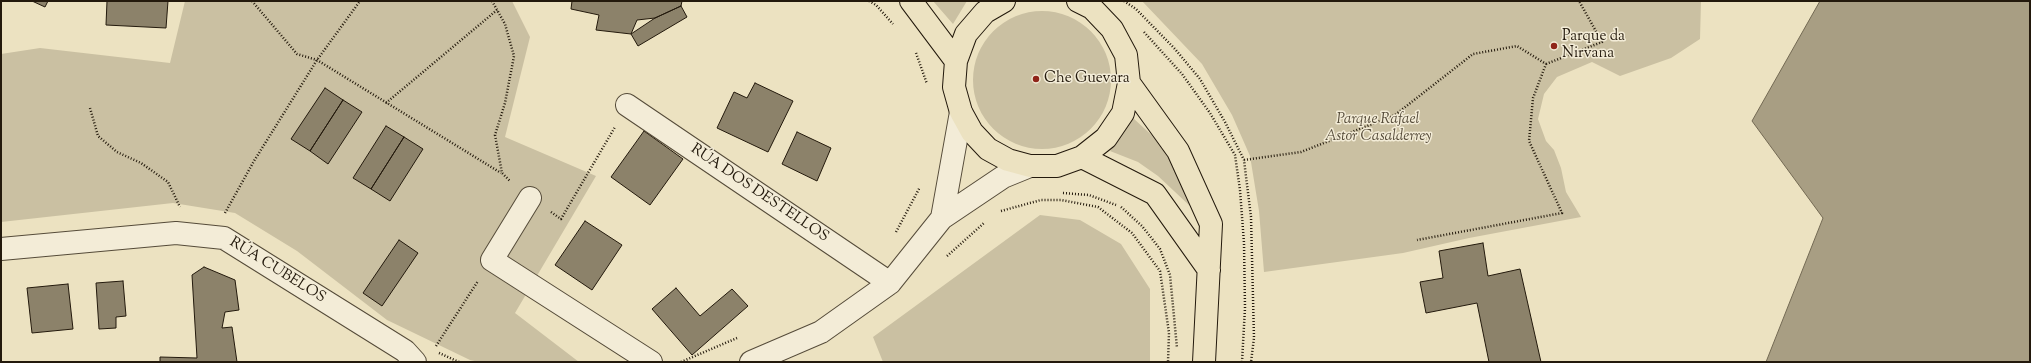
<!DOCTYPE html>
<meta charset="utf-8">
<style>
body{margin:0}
#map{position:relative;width:2031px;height:363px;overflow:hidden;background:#ece2c1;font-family:"Sorts Mill Goudy",serif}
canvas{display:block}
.frame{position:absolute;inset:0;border:2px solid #23190c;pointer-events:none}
</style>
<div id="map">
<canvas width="2031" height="363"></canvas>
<div class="frame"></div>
</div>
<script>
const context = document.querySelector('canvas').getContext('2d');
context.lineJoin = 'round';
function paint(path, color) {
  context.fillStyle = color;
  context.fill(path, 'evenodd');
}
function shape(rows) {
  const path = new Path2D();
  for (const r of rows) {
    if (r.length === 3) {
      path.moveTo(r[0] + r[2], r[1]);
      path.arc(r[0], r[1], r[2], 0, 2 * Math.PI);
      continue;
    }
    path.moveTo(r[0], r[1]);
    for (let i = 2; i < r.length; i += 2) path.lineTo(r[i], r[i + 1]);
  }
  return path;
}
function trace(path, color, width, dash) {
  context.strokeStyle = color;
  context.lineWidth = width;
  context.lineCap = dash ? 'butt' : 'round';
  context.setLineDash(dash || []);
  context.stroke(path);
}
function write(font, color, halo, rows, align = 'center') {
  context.font = font + ' "Sorts Mill Goudy",serif';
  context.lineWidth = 3;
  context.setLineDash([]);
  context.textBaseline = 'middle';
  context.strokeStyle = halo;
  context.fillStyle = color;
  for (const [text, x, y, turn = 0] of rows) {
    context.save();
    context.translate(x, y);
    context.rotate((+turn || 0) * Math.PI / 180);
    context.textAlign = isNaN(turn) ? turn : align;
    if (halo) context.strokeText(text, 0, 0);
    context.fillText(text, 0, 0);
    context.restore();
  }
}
const green = shape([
 [185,1,512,1,530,37,505,137,596,176,515,313,579,362,479,362,470,360,387,320,297,251,235,213,173,203,1,222,1,54,40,48,170,63],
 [933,1,967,1,953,24],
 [1142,1,1701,1,1700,39,1671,58,1620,76,1592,62,1557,77,1544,94,1538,119,1546,141,1554,150,1561,168,1566,192,1581,217,1469,238,1403,253,1264,272,1259,211,1250,156,1232,115,1202,64],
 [1042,80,69],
 [1133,118,1157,140,1179,167,1190,206,1158,176,1138,162,1110,151],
 [1040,215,1080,220,1121,244,1150,289,1150,362,883,362,873,337]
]);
const water = shape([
 [1820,1,2030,1,2030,362,1766,362,1823,218,1752,121,1820,1]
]);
const building = shape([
 [32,1,48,1,45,7,32,1],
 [107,1,168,1,166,28,106,25,107,1],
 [572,1,682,1,681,6,655,18,637,20,631,34,596,30,599,15,571,9,572,1],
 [681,6,687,17,638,46,631,34,655,18,681,6],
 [755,83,793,101,768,152,717,128,734,92,747,98,755,83],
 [325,88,343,100,310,151,291,139,325,88],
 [343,100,362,112,328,164,310,151,343,100],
 [386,126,404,137,371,189,353,178,386,126],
 [644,131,683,159,650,205,611,177,644,131],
 [797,132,831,148,817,181,782,164,797,132],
 [404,137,423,149,390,201,371,189,404,137],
 [585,221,622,245,592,290,555,265,585,221],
 [399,240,418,253,382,306,363,293,399,240],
 [1483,243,1488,276,1520,269,1541,362,1489,362,1477,303,1426,313,1420,282,1443,278,1439,251,1483,243],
 [204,267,235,280,239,310,225,312,222,328,232,327,237,362,160,362,160,357,197,358,192,275,204,267],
 [123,281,126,316,116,317,116,328,99,329,96,283,123,281],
 [68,284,73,329,32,333,27,288,68,284],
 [676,288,700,316,732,289,748,306,692,355,652,309,676,288]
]);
const path = shape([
 [252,1,297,54,317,60,501,173],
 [492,1,505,24,514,56,505,103,495,135,502,173,510,181],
 [869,1,876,5,893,24],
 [1124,1,1136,9,1175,49,1200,79,1225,122,1244,160,1251,217,1254,338,1251,362],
 [1144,32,1182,74,1210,113,1235,155,1240,190,1244,243,1245,308,1242,362],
 [916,53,927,84],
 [1546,64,1602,42,1579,1],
 [386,103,497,10],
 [90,108,98,136,117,152,141,163,168,182,180,207],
 [1244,160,1301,152,1395,115,1473,54,1517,46,1546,64,1533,98,1529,141,1562,213,1417,240],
 [1063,193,1089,195,1116,205],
 [1121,207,1142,226,1160,249,1170,275,1177,348],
 [1001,211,1041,200,1061,200,1098,207,1132,233,1160,271,1169,333,1168,362],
 [551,212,561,219,615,127],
 [225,213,254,161,317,60,360,1],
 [896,232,920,187],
 [947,256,985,222],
 [436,346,478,281],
 [439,353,459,362],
 [681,362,737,338]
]);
const minor = shape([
 [627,105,890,283],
 [530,198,492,260,651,362],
 [942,218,961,112],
 [1,249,176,233,224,238,405,351,415,362],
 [751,362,821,332,890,283,942,218,1003,177,1030,166]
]);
const major = shape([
 [911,1,956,61],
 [1004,1,985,12,966,34,956,61,954,87,961,112,972,132,988,149,1008,160,1030,166,1057,166,1082,157,1106,138,1123,113,1129,83,1126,55,1112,29,1092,8,1078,1],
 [1129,83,1178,151,1211,224,1204,362],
 [1082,157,1155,194,1209,270]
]);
const markers = [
 [1554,46,4,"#8f2418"],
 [1036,79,4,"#8f2418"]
];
const poiNames = [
 ["Parque da",1562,37],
 ["Nirvana",1562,54],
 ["Che Guevara",1044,79]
];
const parkNames = [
 ["Parque Rafael",1378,120],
 ["Astor Casalderrey",1378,137]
];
const streetNames = [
 ["RÚA DOS DESTELLOS",759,194,34],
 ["RÚA CUBELOS",277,271,32]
];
paint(green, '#cac0a2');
paint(water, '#a89e83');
trace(water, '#736953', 1);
paint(building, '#8c826a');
trace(building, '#23190c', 1);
trace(minor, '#554b39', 24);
trace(major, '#23190c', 24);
trace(path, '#23190c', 2.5, [1, 2]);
trace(minor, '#f3ecd7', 22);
trace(major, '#ece2c1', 22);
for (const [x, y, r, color] of markers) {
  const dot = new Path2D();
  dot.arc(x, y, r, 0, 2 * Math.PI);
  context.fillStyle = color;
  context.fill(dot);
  trace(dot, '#f3ecd7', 1.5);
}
write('15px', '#23190c', '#f3ecd7', poiNames, 'left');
write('italic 15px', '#554b39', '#f3ecd7', parkNames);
write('15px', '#23190c', '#f3ecd7', streetNames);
</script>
